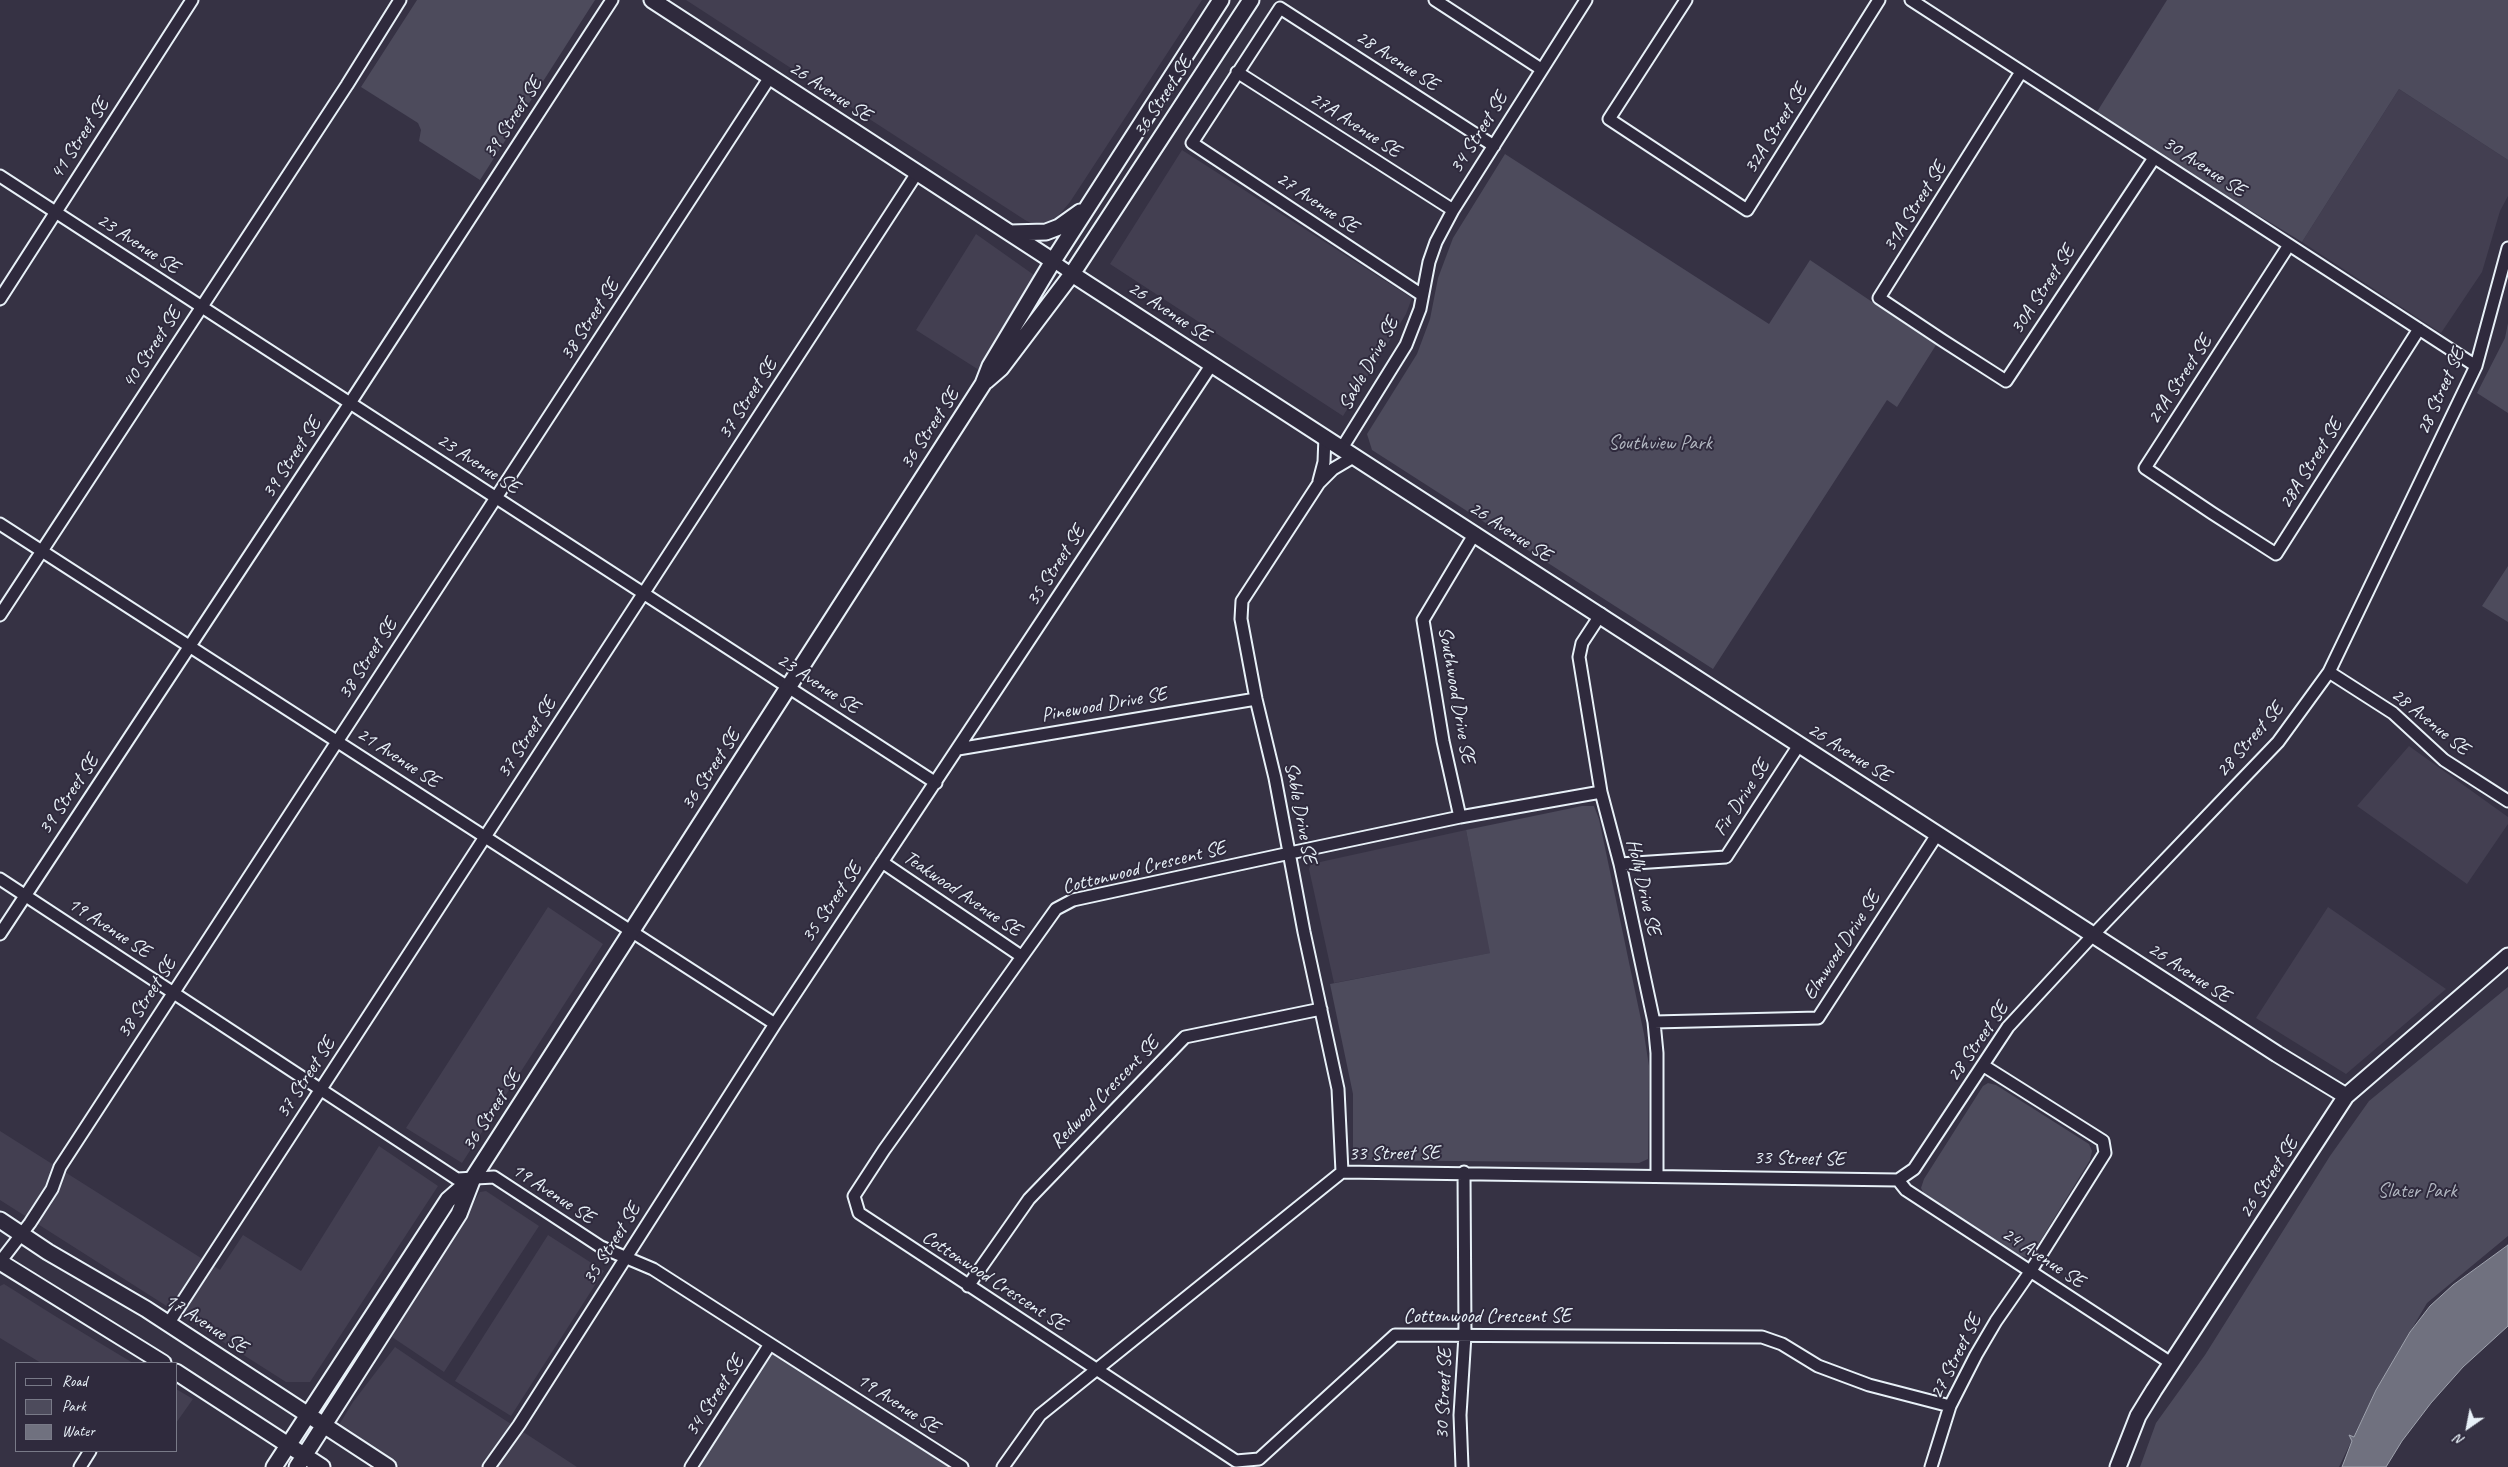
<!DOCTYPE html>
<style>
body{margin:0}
#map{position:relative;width:2508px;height:1467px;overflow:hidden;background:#363244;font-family:Caveat,sans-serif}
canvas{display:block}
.legend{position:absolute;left:15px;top:1362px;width:162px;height:90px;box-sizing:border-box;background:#2f2a3d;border:1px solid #797a88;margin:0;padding:6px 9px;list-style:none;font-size:15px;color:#e8f1f8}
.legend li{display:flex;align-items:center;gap:10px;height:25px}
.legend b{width:25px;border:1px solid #797a88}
.north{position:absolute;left:2443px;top:1402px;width:50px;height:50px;-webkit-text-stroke:4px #2f2a3d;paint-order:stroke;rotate:213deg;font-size:14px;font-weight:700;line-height:20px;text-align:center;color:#e8f1f8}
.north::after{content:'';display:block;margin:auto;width:18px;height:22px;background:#e8f1f8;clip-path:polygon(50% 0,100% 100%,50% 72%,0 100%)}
</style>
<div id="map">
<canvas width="2508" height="1467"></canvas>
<ul class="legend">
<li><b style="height:6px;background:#2f2a3d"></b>Road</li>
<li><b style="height:14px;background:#4d4b5c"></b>Park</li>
<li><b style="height:14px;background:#70717f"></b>Water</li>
</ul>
<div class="north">N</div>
</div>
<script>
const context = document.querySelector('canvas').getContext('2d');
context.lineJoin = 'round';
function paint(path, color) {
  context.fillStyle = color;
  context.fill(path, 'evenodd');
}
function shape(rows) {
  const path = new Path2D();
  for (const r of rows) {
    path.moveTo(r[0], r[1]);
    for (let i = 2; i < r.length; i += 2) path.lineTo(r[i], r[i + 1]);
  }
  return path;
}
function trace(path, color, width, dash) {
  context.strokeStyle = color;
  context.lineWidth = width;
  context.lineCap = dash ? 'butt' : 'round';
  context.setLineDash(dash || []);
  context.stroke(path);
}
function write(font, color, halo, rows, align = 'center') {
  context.font = font + ' Caveat,sans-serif';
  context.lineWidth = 4;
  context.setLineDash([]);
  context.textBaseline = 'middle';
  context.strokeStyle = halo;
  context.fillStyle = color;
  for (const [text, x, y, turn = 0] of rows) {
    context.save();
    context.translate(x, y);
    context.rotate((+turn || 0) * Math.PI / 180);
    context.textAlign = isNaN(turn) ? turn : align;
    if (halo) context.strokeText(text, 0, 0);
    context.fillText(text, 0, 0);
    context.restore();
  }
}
const built = shape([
 [686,0,1202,0,1070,202,1053,222,1037,226,1025,220],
 [2399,89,2508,160,2508,196,2500,211,2482,272,2441,333,2302,242],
 [1182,150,1412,298,1406,314,1343,416,1110,264],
 [976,234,1034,275,979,370,916,330],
 [2409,746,2508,817,2508,824,2467,884,2357,806],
 [1466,830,1491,953,1334,983,1309,869,1311,864],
 [548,907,603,944,462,1163,406,1128],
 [2328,907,2446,989,2346,1074,2256,1018],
 [0,1131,220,1270,243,1235,301,1271,379,1146,438,1186,310,1382,286,1382,0,1200],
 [486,1191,539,1226,444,1372,392,1337,480,1192],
 [548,1235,604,1271,511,1416,455,1381],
 [4,1284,55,1316,133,1363,41,1363,0,1338,0,1286],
 [395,1347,445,1381,577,1467,400,1467,337,1428,353,1402],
 [176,1389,193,1399,176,1423]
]);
const green = shape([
 [417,0,595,0,480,180,419,141,421,130,418,123,361,87],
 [2167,0,2508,0,2508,160,2399,89,2302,242,2095,115],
 [1505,154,1769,324,1810,260,1936,345,1897,407,1887,400,1713,669,1372,450,1367,434,1417,354,1430,319,1438,278,1453,238],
 [2508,323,2508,413,2477,393,2505,338],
 [2508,566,2508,622,2482,606],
 [1582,806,1594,806,1599,819,1644,1034,1649,1066,1648,1159,1639,1163,1361,1160,1356,1155,1353,1148,1353,1094,1330,984,1490,953,1466,830],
 [2508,987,2508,1236,2427,1303,2376,1390,2339,1467,2140,1467,2156,1423,2205,1355,2330,1156,2369,1101],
 [1988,1083,1996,1085,2089,1144,2092,1151,2090,1160,2034,1251,2027,1257,2019,1256,1924,1194,1921,1188,1924,1179,1983,1086],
 [770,1344,962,1467,691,1467]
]);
const water = shape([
 [2508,1245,2508,1326,2463,1367,2431,1403,2402,1441,2386,1467,2342,1467,2352,1441,2349,1435,2354,1437,2376,1390,2410,1332,2430,1306,2453,1285,2508,1245]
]);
const street = shape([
 [1435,0,1541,69],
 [1686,0,1609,119,1747,210,1879,0],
 [1911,0,2476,366],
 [1237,72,1453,210],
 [2021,72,1879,298,1942,340,2006,381,2154,158],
 [0,176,936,783],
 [2289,245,2145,468,2212,513,2276,554,2419,329],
 [1053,261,1072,274],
 [1422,295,1192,143,1280,8,1494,146],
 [0,299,192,0],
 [1342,448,1406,345,1420,309,1429,262,1436,242,1453,210,1586,0],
 [1319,481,1324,462,1325,436],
 [0,524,775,1024],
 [1601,614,1582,643,1579,657,1601,792,1620,864,1654,1022,1657,1053,1657,1176],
 [0,615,347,85,400,0],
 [2329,672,2393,713,2444,760,2508,801],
 [958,749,1256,699],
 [1601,792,1460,817,1290,853,1073,900,1056,909,884,1150,854,1196,859,1213,1236,1461,1259,1459,1395,1335,1762,1337,1782,1344,1818,1366,1869,1385,1950,1406],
 [1460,817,1443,741,1423,620,1475,533],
 [882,862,1021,956],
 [1620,864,1726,857,1799,745],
 [0,879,457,1179,494,1177,601,1247,653,1269,962,1467],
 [0,934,350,403,612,0],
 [1654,1022,1818,1018,1938,833],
 [1342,1172,1338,1089,1304,932,1275,778,1256,699,1241,619,1242,601,1319,483,1333,469,1355,456],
 [1898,1180,1914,1169,2008,1027,2093,935,2278,742,2329,672,2476,366,2508,248],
 [1898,1180,1906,1190,2171,1363],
 [0,1262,30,1223,52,1189,60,1167,770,77],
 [968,1286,1029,1199,1185,1037,1321,1009],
 [168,1324,917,173],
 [80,1467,90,1451],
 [489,1467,519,1425,775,1024,1212,364],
 [691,1467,770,1344],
 [1003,1467,1040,1415,1342,1172,1898,1180],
 [1462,1467,1460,1415,1465,1335,1464,1172],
 [1931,1467,1950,1406,1976,1355,1996,1321,2030,1272,2105,1153,2103,1141,1984,1066]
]);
const secondary = shape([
 [652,0,1053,261],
 [1010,233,1046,232,1059,227,1080,212],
 [1072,274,2277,1054,2346,1096],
 [986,381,1001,368,1072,274,1251,0],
 [0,1220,48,1252,146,1309,388,1467],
 [0,1262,163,1363],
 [176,1372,322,1467],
 [274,1467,448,1200,472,1179],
 [297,1467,459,1214,473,1178,983,384,990,366,1053,261,1221,0],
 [2118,1467,2138,1416,2154,1390,2346,1096,2508,956]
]);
const streetNames = [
 ["28 Avenue SE",1397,61,33],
 ["26 Avenue SE",830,92,33],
 ["36 Street SE",1163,97,-57],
 ["39 Street SE",513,118,-57],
 ["27A Avenue SE",1355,125,33],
 ["32A Street SE",1776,129,-58],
 ["34 Street SE",1479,133,-58],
 ["41 Street SE",80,139,-57],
 ["30 Avenue SE",2204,167,33],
 ["27 Avenue SE",1317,203,34],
 ["31A Street SE",1915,207,-58],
 ["23 Avenue SE",138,244,33],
 ["30A Street SE",2043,290,-57],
 ["26 Avenue SE",1169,312,33],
 ["38 Street SE",590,320,-57],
 ["40 Street SE",152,348,-57],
 ["Sable Drive SE",1369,364,-61],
 ["29A Street SE",2180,380,-57],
 ["28 Street SE",2441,392,-66],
 ["37 Street SE",748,399,-57],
 ["36 Street SE",930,429,-57],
 ["39 Street SE",292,458,-57],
 ["23 Avenue SE",478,464,33],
 ["28A Street SE",2311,464,-58],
 ["26 Avenue SE",1510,532,33],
 ["35 Street SE",1056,566,-57],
 ["38 Street SE",368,659,-57],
 ["23 Avenue SE",818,684,33],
 ["Southwood Drive SE",1456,695,80],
 ["Pinewood Drive SE",1104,705,-10],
 ["28 Avenue SE",2430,722,39],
 ["37 Street SE",527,738,-57],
 ["28 Street SE",2250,740,-49],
 ["26 Avenue SE",1849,753,32],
 ["21 Avenue SE",398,758,33],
 ["36 Street SE",711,770,-57],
 ["39 Street SE",69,795,-56],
 ["Fir Drive SE",1742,798,-57],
 ["Sable Drive SE",1300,813,79],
 ["Cottonwood Crescent SE",1144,868,-14],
 ["Holly Drive SE",1643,887,77],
 ["Teakwood Avenue SE",962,894,34],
 ["35 Street SE",832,903,-56],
 ["19 Avenue SE",109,928,33],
 ["Elmwood Drive SE",1842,946,-57],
 ["26 Avenue SE",2189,973,33],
 ["38 Street SE",147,998,-57],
 ["28 Street SE",1978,1042,-55],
 ["37 Street SE",306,1078,-57],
 ["Redwood Crescent SE",1105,1093,-46],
 ["36 Street SE",492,1111,-57],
 ["33 Street SE",1394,1154,-1],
 ["33 Street SE",1799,1159,1],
 ["26 Street SE",2269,1178,-57],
 ["19 Avenue SE",553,1194,33],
 ["35 Street SE",612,1244,-58],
 ["24 Avenue SE",2043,1258,33],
 ["Cottonwood Crescent SE",994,1281,33],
 ["Cottonwood Crescent SE",1487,1317],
 ["17 Avenue SE",206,1324,33],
 ["27 Street SE",1956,1357,-63],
 ["30 Street SE",1444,1394,-88],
 ["34 Street SE",715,1396,-57],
 ["19 Avenue SE",898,1404,33]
];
const parkNames = [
 ["Southview Park",1660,444],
 ["Slater Park",2417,1192]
];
paint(built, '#433f51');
paint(green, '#4d4b5c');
paint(water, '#70717f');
trace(water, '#a0a4af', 1);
trace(street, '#e8f1f8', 15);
trace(secondary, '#e8f1f8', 19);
trace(street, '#2f2a3d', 11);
trace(secondary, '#2f2a3d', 15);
write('20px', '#e8f1f8', '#2f2a3d', streetNames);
write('20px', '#b2b7c1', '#2f2a3d', parkNames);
</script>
